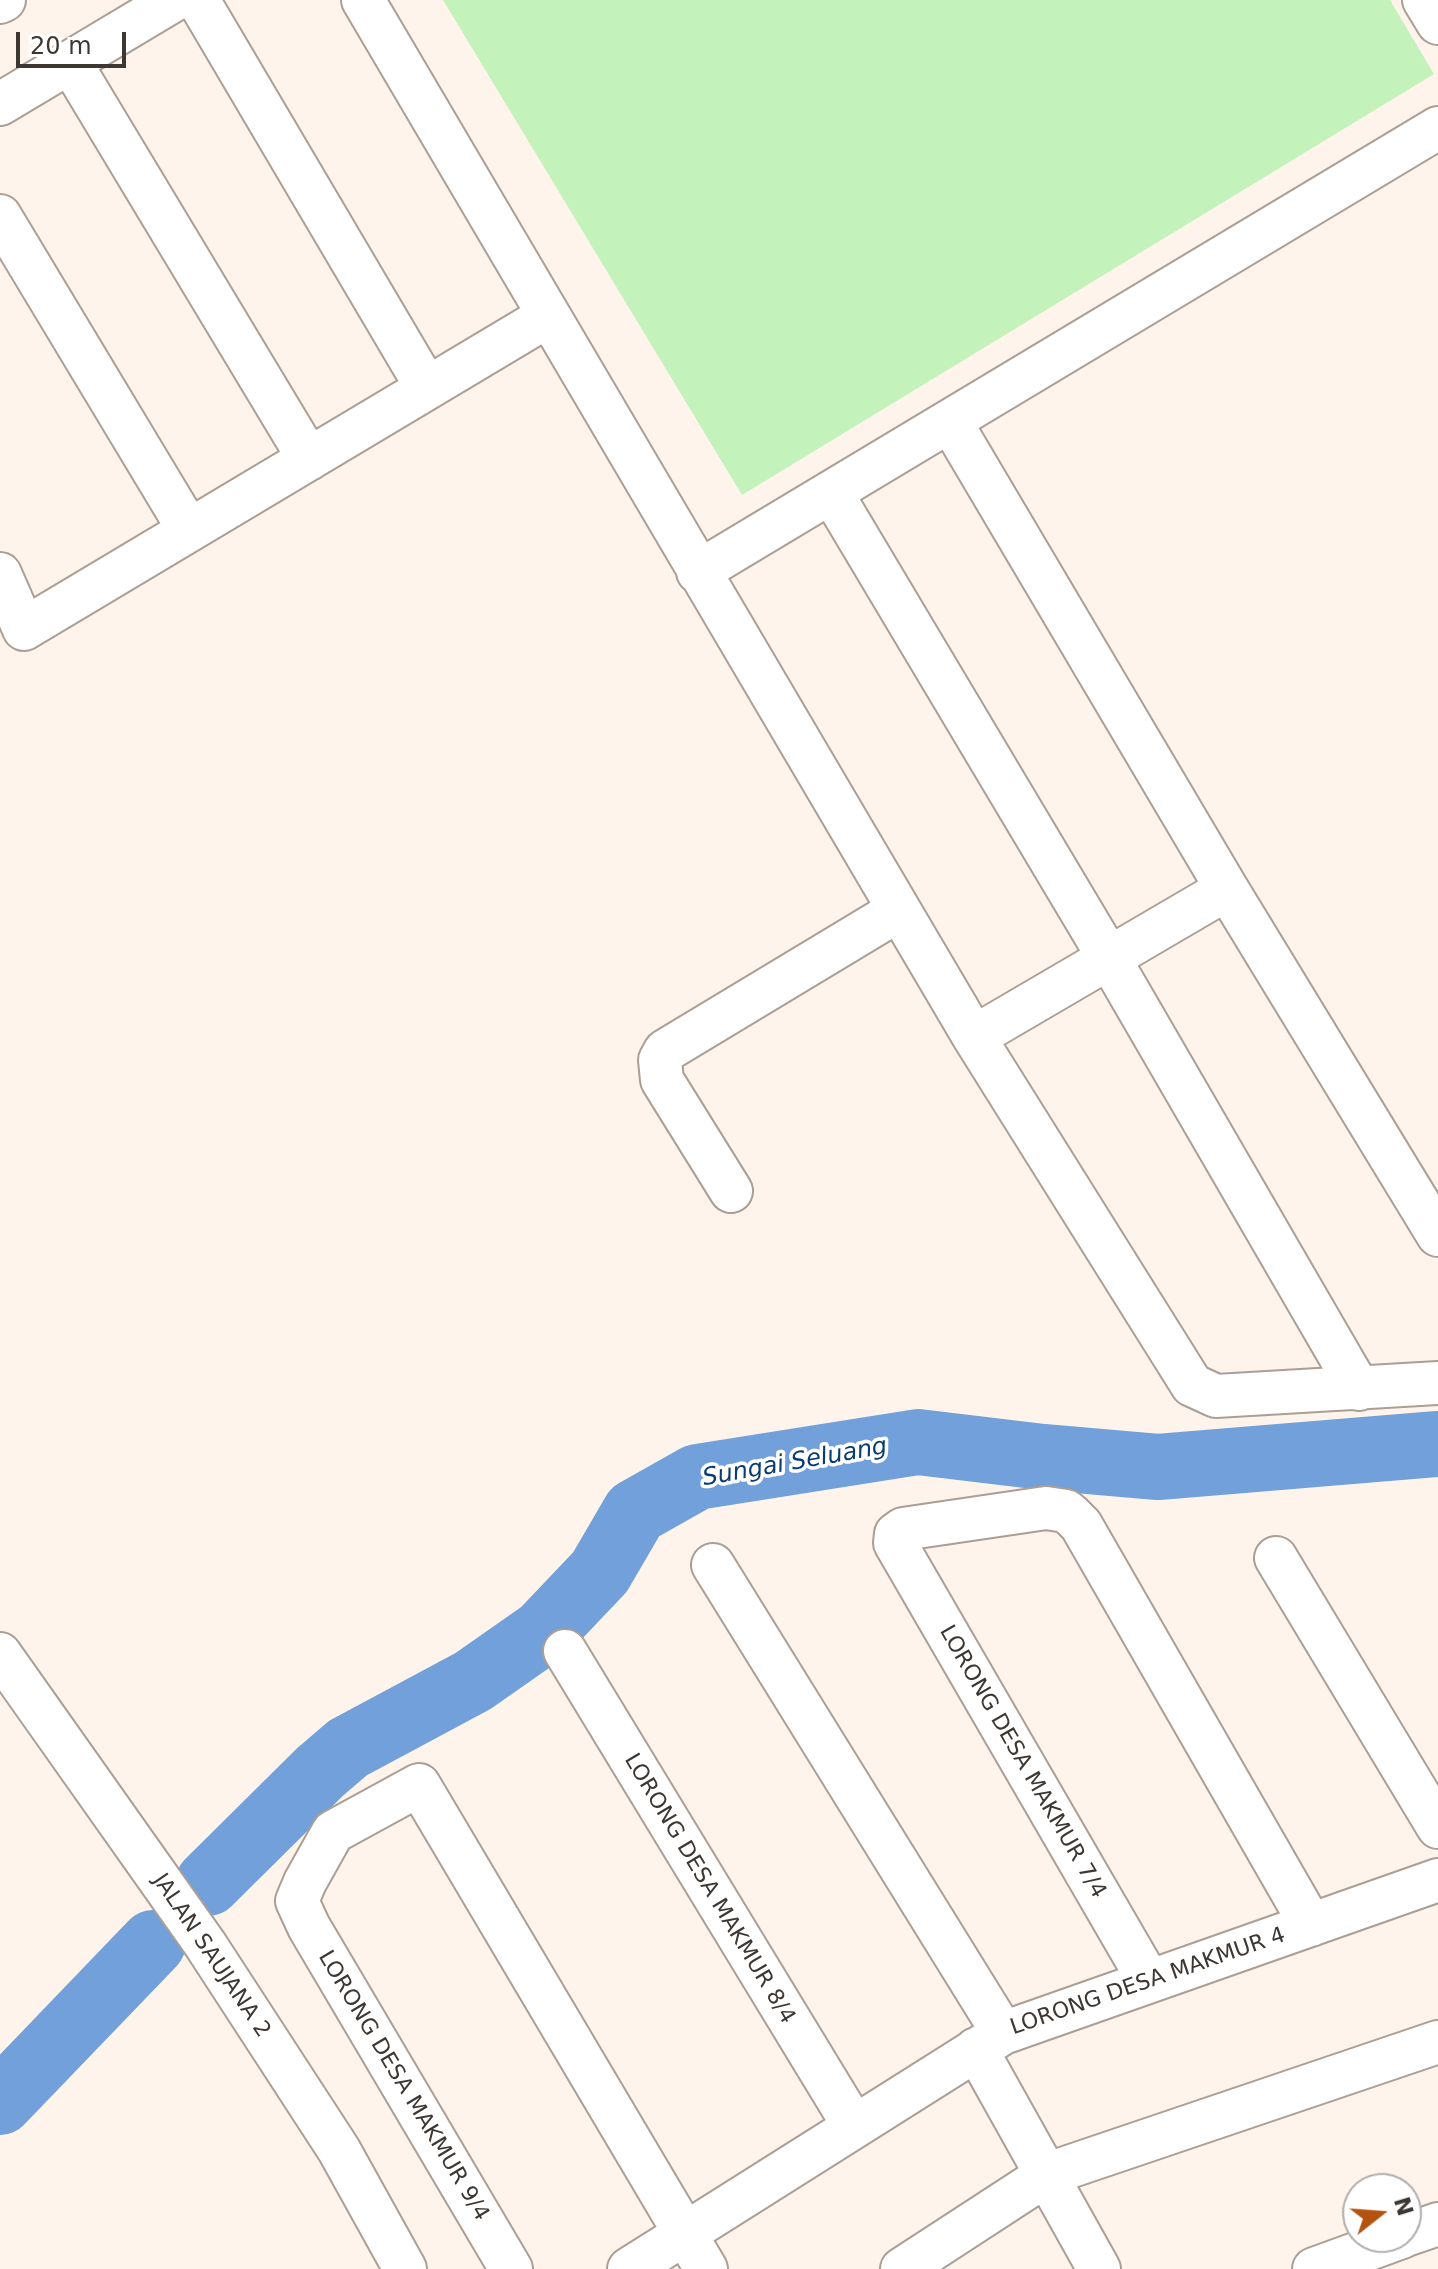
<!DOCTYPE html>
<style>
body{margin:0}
#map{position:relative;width:1438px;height:2269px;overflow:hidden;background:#fff4ec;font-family:"DejaVu Sans",sans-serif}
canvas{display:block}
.north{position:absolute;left:1342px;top:2173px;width:80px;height:80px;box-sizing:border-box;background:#fff;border:2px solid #b1afad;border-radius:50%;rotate:73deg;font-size:22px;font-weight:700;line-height:32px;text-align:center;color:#3c3733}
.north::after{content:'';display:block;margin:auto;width:28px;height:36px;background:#b45310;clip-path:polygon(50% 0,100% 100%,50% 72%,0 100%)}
.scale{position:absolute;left:16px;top:32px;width:110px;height:36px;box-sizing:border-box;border:4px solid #3c3733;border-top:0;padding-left:10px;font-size:24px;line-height:28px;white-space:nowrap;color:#3c3733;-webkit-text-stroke:6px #fff;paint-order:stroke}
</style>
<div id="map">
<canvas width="1438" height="2269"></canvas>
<div class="north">N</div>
<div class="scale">20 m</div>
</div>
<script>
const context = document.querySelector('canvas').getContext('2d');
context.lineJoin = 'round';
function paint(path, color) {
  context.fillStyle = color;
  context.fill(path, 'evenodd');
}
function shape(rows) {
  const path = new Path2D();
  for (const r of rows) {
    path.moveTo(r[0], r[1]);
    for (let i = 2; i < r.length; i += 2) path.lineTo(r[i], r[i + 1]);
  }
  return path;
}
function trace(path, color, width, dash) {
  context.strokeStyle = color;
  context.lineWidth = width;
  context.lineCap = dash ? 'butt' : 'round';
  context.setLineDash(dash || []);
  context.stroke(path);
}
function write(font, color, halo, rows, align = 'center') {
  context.font = font + ' "DejaVu Sans",sans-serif';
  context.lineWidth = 7;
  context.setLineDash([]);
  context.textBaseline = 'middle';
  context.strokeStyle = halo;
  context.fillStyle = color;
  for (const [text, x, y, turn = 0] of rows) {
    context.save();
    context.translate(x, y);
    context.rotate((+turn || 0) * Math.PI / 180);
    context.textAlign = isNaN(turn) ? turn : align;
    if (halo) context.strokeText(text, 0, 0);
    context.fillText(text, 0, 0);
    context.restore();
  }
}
const green = shape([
 [443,0,1390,0,1434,74,742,495]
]);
const river = shape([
 [208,1883,320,1772,348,1748,473,1681,543,1632,600,1572,635,1512,697,1477,918,1442,1043,1457,1158,1467,1438,1444],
 [0,2102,153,1943]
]);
const minor = shape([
 [198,0,427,388],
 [363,0,974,1037,1192,1385,1216,1396,1438,1383],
 [1424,0,1438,23],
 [0,2,4,0],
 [70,62,309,459],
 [0,104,174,0],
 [0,216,189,530],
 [950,421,1227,889,1438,1235],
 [831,492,1109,958,1359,1389],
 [698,572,1438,128],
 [0,574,24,629,548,316],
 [974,1037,1227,889],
 [731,1191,662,1080,660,1060,665,1051,899,910],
 [1276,1558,1438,1827],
 [713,1565,1003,2033],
 [565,1651,854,2126],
 [0,1654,205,1944,339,2150,405,2269],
 [1149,1981,895,1543,896,1534,903,1529,1046,1508,1066,1511,1072,1516,1081,1525,1311,1925],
 [976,2049,1099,2269],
 [1406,2235,1438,2224],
 [511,2269,309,1927,297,1901,305,1882,333,1832,419,1785,706,2269],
 [629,2269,1003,2033,1438,1880],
 [902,2269,1048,2174,1438,2042],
 [1314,2269,1402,2237]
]);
const streetNames = [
 ["LORONG DESA MAKMUR 7/4",1022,1762,60],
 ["LORONG DESA MAKMUR 8/4",709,1889,59],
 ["JALAN SAUJANA 2",211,1956,56],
 ["LORONG DESA MAKMUR 4",1148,1982,-19],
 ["LORONG DESA MAKMUR 9/4",403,2086,59]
];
const waterNames = [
 ["Sungai Seluang",795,1463,-10]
];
paint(green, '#c4f2bb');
trace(river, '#71a0da', 66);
trace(minor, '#aa9e95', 46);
trace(minor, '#fff', 42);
write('22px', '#3c3733', '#fff', streetNames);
write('italic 24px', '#0a3c71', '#fff', waterNames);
</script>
